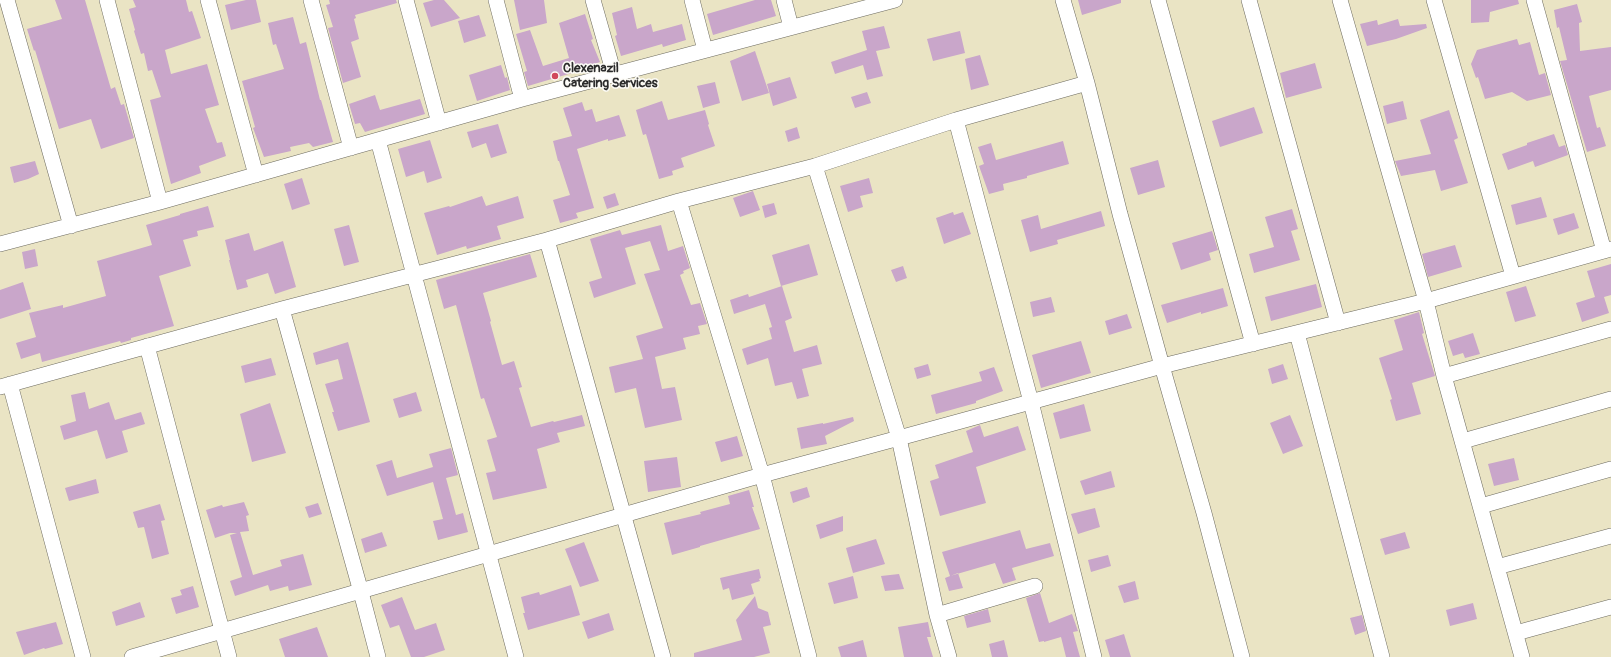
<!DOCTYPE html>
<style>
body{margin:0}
canvas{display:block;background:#eae4c4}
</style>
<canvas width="1611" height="657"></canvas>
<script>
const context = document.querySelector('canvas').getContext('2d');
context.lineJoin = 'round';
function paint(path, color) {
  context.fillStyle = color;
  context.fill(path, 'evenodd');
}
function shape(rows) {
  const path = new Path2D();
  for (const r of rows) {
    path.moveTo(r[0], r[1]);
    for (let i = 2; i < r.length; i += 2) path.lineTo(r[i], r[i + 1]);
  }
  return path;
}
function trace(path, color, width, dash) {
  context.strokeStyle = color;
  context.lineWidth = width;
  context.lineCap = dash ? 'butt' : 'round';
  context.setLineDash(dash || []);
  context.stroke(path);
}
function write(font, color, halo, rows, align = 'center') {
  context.font = font + ' Pangolin,sans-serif';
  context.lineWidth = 3;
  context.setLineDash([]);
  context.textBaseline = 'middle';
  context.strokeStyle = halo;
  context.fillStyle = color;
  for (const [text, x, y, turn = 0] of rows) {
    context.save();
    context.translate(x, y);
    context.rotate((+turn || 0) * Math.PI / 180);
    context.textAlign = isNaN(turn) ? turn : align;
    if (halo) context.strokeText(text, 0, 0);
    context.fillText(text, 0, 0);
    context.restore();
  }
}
const building = shape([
 [55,0,85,0,111,89,115,87,121,105,124,104,134,138,101,149,91,119,59,129,35,50,34,51,27,29,62,19],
 [133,0,186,0,189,12,192,11,201,38,165,50,171,74,207,64,219,105,205,109,217,143,222,142,226,156,199,166,201,173,171,184,150,100,161,97,152,70,148,71,144,53,141,54,134,31,135,30,129,9,136,7],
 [246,0,256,0,261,22,231,30,225,5],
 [329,0,396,0,397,3,355,15,356,18,354,19,359,39,351,42,361,77,343,83,328,28,333,27,326,5,330,4],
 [434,0,444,0,460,18,431,27,423,3],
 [514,0,544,0,547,23,520,30],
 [755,0,771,0,776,16,713,35,707,14],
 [1078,0,1121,0,1121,3,1082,15],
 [1471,0,1518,0,1519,4,1490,12,1489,22,1471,23],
 [1577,4,1582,22,1579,23,1580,51,1611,47,1611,90,1589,96,1597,128,1600,127,1606,146,1587,152,1560,61,1567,60,1559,27,1557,28,1554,10],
 [632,7,637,29,651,24,653,32,682,24,686,40,663,47,662,44,621,56,615,36,617,35,612,13],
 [585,14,593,39,591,40,600,62,581,68,582,70,528,86,524,72,527,71,516,34,530,30,543,66,569,58,559,23],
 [479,15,486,36,464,43,458,21],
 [293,17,300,44,306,42,320,100,321,100,333,142,313,147,309,143,290,147,291,151,264,157,253,128,255,127,242,81,284,69,276,44,273,45,268,23],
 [1398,19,1400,26,1426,24,1427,28,1396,39,1367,46,1360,24,1377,20,1378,25],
 [884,26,890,48,876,51,883,76,867,80,863,65,835,74,831,62,867,50,862,31],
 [960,31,965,53,933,61,927,39],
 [1517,39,1519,45,1530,42,1539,75,1545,73,1551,95,1527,101,1512,92,1485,99,1478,77,1476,78,1471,64,1477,50],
 [755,51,769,93,742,101,730,61],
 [980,55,989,85,971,90,965,59],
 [1315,63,1322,88,1286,98,1280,73],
 [501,65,505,78,507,77,510,90,477,101,469,75],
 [790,77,797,98,773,106,767,84],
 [715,82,720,103,703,108,697,86],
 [867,92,871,103,855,108,851,97],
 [375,95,380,110,420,99,425,114,365,132,360,123,355,124,349,104],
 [662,101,668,120,705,110,709,124,708,125,715,146,681,158,684,167,672,171,673,175,659,179,646,134,643,135,636,110],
 [1403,101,1407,119,1387,124,1383,106],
 [582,102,585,111,592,109,596,122,619,115,626,136,608,141,608,139,577,149,594,208,576,213,578,218,560,223,553,200,570,195,559,161,558,161,553,141,572,136,563,108],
 [1254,107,1263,133,1220,147,1212,121],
 [1449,110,1458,138,1454,140,1468,183,1441,191,1435,170,1401,176,1395,161,1431,154,1420,120],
 [498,124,507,153,491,158,486,143,472,148,467,132],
 [797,127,800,138,788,142,785,131],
 [1554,134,1559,147,1565,145,1568,155,1535,167,1533,161,1508,170,1502,154,1527,145,1527,143],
 [430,140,442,178,427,183,424,171,406,177,398,149],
 [1063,141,1069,164,1027,176,1027,178,1003,184,1004,190,989,194,979,166,984,164,978,147,991,143,996,160],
 [1158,160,1165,187,1138,195,1130,168],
 [35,161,39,174,28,179,14,183,10,167],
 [302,178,310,204,292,210,284,184],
 [869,178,873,193,860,196,863,207,848,212,840,186],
 [753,191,760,210,740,217,733,198],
 [615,193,619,205,607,209,603,197],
 [482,196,486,206,518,196,524,218,497,226,501,239,467,249,466,246,437,255,424,213,449,206,450,207],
 [1541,197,1547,217,1516,225,1511,205],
 [774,203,777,214,765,218,762,206],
 [208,206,214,227,197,231,198,236,183,240,191,266,159,276,174,326,131,338,131,340,121,343,120,341,42,362,40,353,21,359,16,343,36,337,29,313,63,305,63,308,106,296,97,261,152,245,146,225,180,215,180,214],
 [1292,209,1298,229,1291,231,1300,260,1254,273,1249,254,1274,247,1265,217],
 [1101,211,1105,226,1057,240,1058,244,1030,252,1021,220,1038,215,1041,229],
 [953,212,954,215,963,212,971,234,944,244,936,218],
 [1574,213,1579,228,1558,235,1553,219],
 [349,225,359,262,344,266,334,229],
 [661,225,668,251,683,246,690,268,683,271,684,273,680,275,691,305,700,303,707,324,698,326,700,334,683,338,686,349,655,357,662,389,675,387,682,420,645,428,636,388,615,393,609,367,643,359,636,336,663,328,644,274,660,270,650,241,625,248,636,284,594,298,589,282,602,278,590,239,620,230,622,235],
 [1212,231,1218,250,1209,253,1211,260,1181,270,1172,243],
 [249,233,254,251,283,241,296,287,275,294,268,273,246,280,248,287,237,290,229,260,230,260,225,240],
 [809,244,818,275,781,286,772,255],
 [1455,245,1462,267,1428,277,1422,254],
 [35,249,38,266,25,269,22,252],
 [530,254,537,277,483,293,491,321,490,322,502,365,514,361,522,387,519,388,531,427,553,421,554,422,582,415,585,426,557,433,560,442,537,449,547,488,493,500,486,473,496,471,487,440,497,437,484,398,481,399,456,305,444,309,436,280],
 [1611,264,1611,295,1604,297,1609,313,1582,322,1576,303,1595,297,1587,271],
 [903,266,907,278,896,282,891,270],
 [23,282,31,309,0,319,0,290],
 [1316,284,1322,307,1271,321,1265,297],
 [782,286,792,318,785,321,794,352,817,345,822,364,802,369,809,396,797,399,792,382,775,386,768,358,747,365,742,349,772,339,769,328,772,327,765,304,734,314,730,300,748,294,749,297],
 [1526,286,1536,316,1515,322,1506,292],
 [1223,288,1228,306,1201,314,1201,312,1167,323,1161,305],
 [1051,297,1055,312,1033,317,1030,302],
 [1419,312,1424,333,1422,334,1435,376,1412,383,1421,414,1396,421,1390,400,1392,399,1379,358,1403,350,1394,320],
 [1127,314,1132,328,1109,335,1105,321],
 [1473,333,1480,354,1465,358,1463,353,1453,356,1448,341],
 [1081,341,1091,373,1041,388,1032,355],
 [348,342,370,422,338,431,332,412,334,412,325,384,343,379,338,359,316,365,313,353],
 [271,358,276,375,245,383,241,366],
 [928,364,931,375,917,379,914,368],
 [1283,364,1288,379,1272,384,1268,369],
 [994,367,1003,391,976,401,976,403,936,414,931,395,982,381,979,372],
 [85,392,89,409,109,402,115,420,141,412,145,424,122,431,128,452,106,459,97,430,64,440,60,426,76,421,71,395],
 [416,392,422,411,399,418,393,399],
 [270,403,286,453,252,462,240,414],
 [1084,404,1091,431,1060,439,1053,413],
 [1290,415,1303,446,1283,454,1270,423],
 [853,417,854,421,825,436,827,444,801,449,797,428,823,423,823,424],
 [980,425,984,437,1018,426,1026,450,976,467,986,503,940,516,930,481,939,478,935,465,973,452,966,431],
 [737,436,743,456,721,462,715,442],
 [451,448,458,475,446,478,456,515,463,513,468,532,438,540,433,521,443,519,433,482,387,496,376,465,392,460,397,478,433,467,429,454],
 [677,457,681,487,648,492,644,461],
 [1514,458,1519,480,1494,486,1488,464],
 [1111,471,1115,487,1085,495,1080,481],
 [96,479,99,493,69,501,65,488],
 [807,487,810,497,793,503,790,492],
 [749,490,754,507,752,507,760,529,700,546,700,547,672,555,664,523,701,514,700,512,730,504,728,496],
 [244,502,249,515,246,516,249,531,240,532,253,575,282,566,280,560,303,554,312,585,289,591,288,586,270,591,268,585,235,596,230,581,242,577,230,535,237,533,230,533,215,538,206,510,222,505,223,507],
 [318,503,322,514,309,518,305,507],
 [160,504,165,520,161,521,169,554,152,559,144,527,138,528,133,512],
 [1095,508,1100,527,1078,534,1071,514],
 [843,516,843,531,820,539,816,525],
 [1020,530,1026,549,1050,543,1054,556,1012,568,1016,580,1003,584,995,563,950,576,942,552],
 [382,532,387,546,365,553,361,539],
 [1405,532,1410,548,1385,555,1380,539],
 [876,539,885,564,853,573,846,548],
 [584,542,599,581,580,587,565,549],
 [1108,555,1111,566,1091,572,1088,560],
 [759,569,761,578,759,579,760,581,751,584,754,594,732,600,729,588,723,590,720,578],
 [958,573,963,588,949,591,945,578],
 [899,574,904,589,885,591,881,576],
 [853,576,858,598,834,604,828,583],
 [1135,581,1139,599,1124,603,1118,586],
 [571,585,580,615,528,630,523,613,525,613,521,597,539,592,540,595],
 [193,586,199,607,176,614,171,598,182,595,180,590],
 [1040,593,1049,623,1072,614,1078,631,1073,632,1080,657,1066,657,1061,637,1044,642,1044,641,1039,642,1026,598],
 [755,596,758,608,768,612,771,625,763,627,770,653,754,657,694,657,694,653,742,640,736,620],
 [402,597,415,630,436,623,445,650,424,657,411,657,399,625,390,628,381,605],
 [140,602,145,617,116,626,112,612],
 [1473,603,1477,619,1450,626,1446,610],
 [988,609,991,622,967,628,964,616],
 [609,613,614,630,588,639,582,622],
 [1362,615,1366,631,1355,635,1350,618],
 [56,622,63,644,45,649,44,648,24,655,16,632],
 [928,622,931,637,927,637,933,657,904,657,898,627],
 [317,627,328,657,285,657,279,639],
 [1124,634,1131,657,1110,657,1105,640],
 [863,640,867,657,841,657,838,647],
 [1004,640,1008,657,992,657,989,644]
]);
const minor = shape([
 [7,0,71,226],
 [107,0,160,202],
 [208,0,256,175],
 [311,0,351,148],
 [406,0,439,123],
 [496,0,522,99],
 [593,0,614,74],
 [692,0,705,50],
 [784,0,791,27],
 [1063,0,1087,83,1120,214,1162,366,1204,513,1242,657],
 [1158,0,1253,344],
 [1249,0,1338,323],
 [1340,0,1426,301,1444,376,1522,657],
 [1434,0,1513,276],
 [1534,0,1604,251],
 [956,120,1031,402,1094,657],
 [378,140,516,657],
 [815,166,899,438,937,615,949,657],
 [679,201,762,475,809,657],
 [547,240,663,657],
 [0,244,160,202,522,99,895,0],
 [282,309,361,592,378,657],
 [1297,333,1382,657],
 [147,346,229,657],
 [1444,376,1611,329],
 [10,384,83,657],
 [0,387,282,309,547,240,679,201,815,166,956,120,1087,83],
 [1463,441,1611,399],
 [1481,506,1611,469],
 [1497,567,1611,536],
 [937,615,1035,586],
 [1516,633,1611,607],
 [132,657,762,475,899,438,1162,366,1426,301,1611,249]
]);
const markers = [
 [555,76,4,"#d1495b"]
];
const poiNames = [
 ["Clexenazil",563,69],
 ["Catering Services",563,84]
];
paint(building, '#c9a6ca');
trace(minor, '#6e6c61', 16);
trace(minor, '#fff', 15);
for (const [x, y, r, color] of markers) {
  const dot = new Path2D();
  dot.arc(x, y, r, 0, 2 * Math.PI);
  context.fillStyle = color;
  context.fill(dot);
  trace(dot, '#fdfcf7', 1.5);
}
write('bold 13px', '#2b2b2b', '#fdfcf7', poiNames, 'left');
</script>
